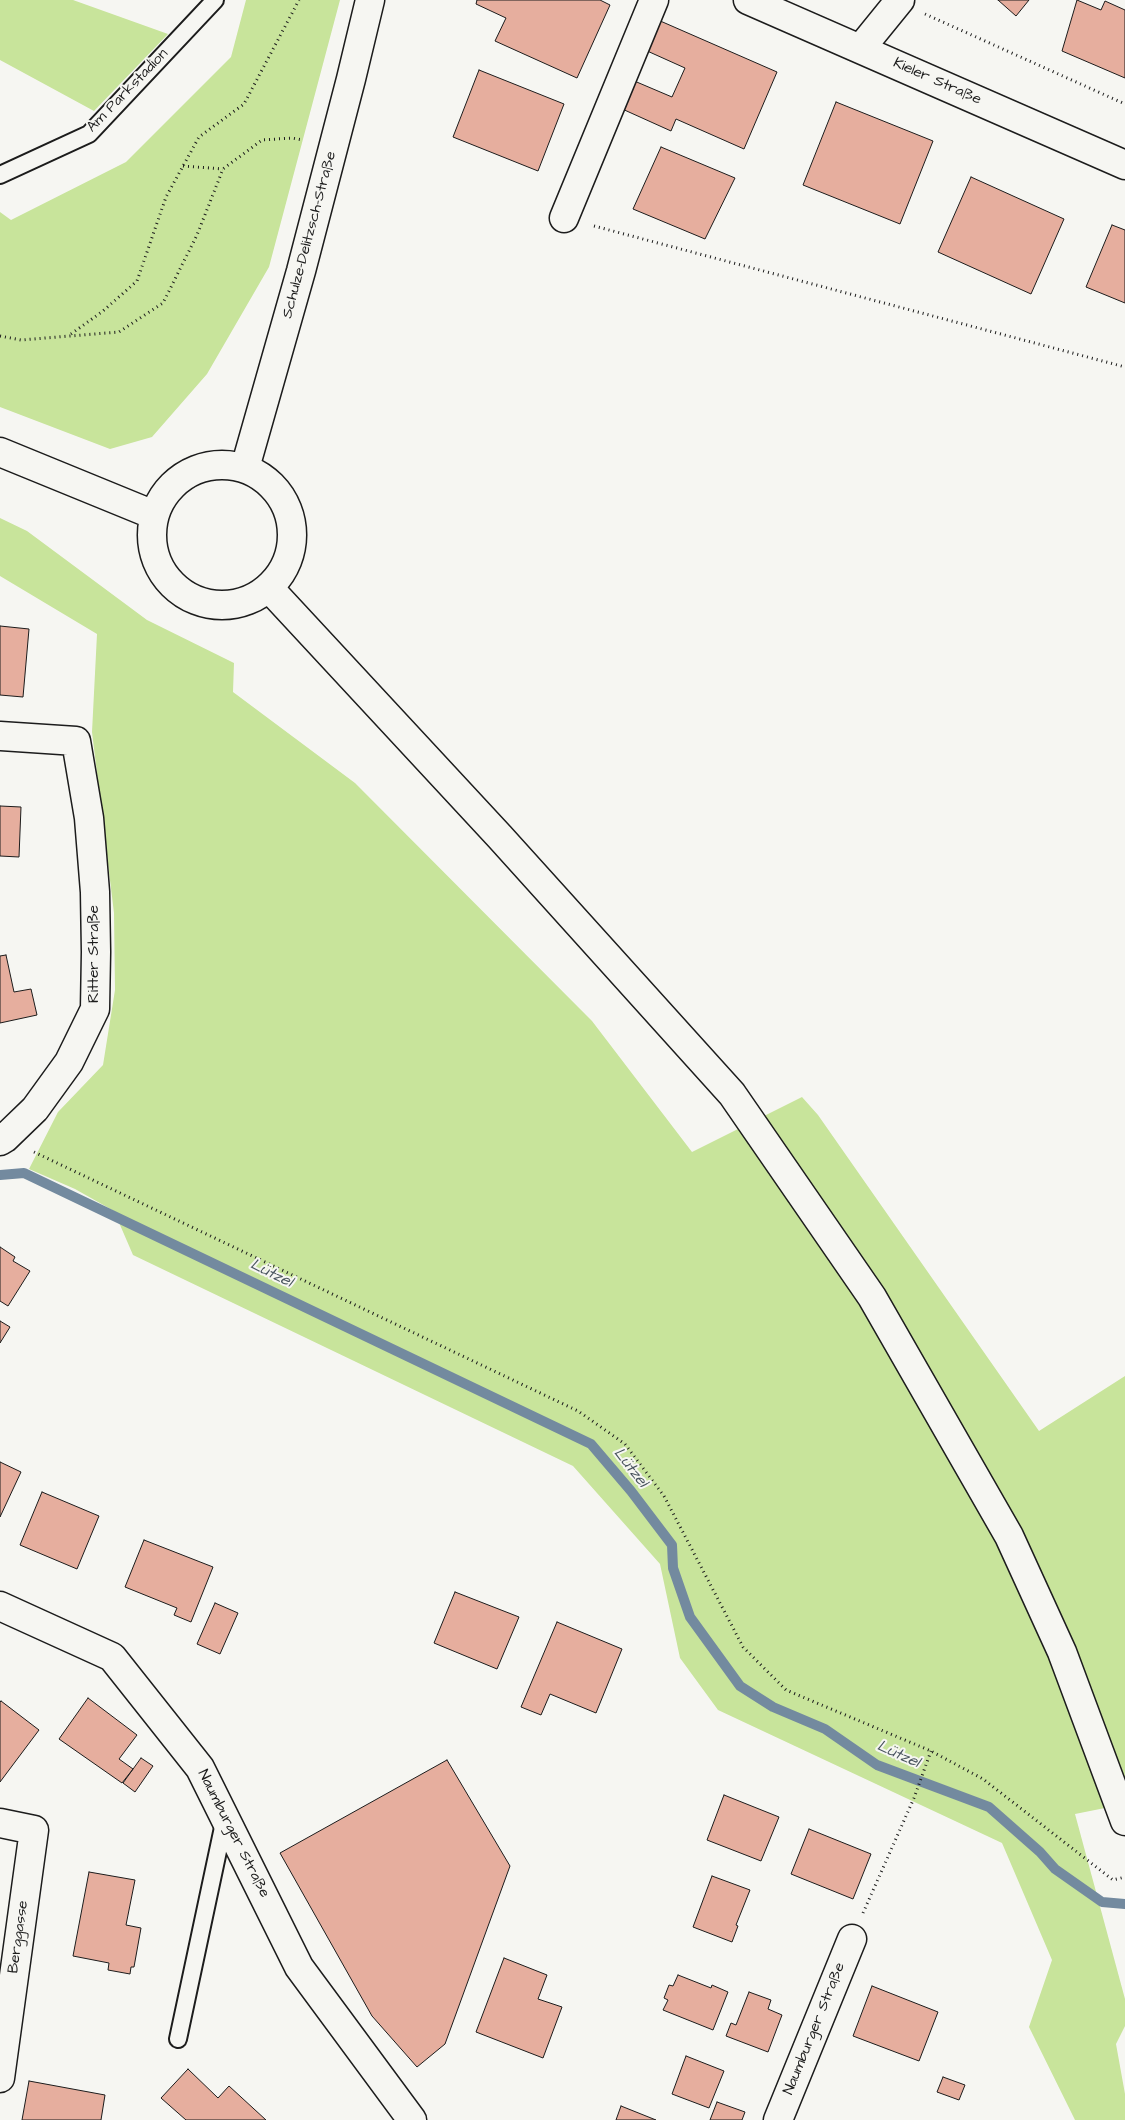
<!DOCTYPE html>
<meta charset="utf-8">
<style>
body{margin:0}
canvas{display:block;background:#f6f6f2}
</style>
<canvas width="1125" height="2120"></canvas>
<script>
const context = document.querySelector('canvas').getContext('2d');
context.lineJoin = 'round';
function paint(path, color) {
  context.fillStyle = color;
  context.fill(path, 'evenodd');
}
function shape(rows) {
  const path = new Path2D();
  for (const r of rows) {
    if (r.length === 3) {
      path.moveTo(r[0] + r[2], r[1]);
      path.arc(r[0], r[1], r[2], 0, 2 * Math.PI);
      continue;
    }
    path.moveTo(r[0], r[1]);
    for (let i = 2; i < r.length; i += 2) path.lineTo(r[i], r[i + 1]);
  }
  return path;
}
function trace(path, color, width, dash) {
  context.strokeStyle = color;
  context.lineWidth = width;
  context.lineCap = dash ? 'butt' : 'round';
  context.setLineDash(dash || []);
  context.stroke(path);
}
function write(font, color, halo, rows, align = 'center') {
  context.font = font + ' "Architects Daughter",sans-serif';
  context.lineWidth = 4;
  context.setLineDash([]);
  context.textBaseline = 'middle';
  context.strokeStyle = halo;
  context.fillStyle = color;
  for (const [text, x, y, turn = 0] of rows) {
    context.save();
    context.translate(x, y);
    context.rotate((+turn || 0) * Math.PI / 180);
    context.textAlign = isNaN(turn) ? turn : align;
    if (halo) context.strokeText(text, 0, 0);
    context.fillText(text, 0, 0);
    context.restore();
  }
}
const green = shape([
 [0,0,73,0,168,34,94,111,0,60],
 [246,0,340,0,269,267,207,374,152,437,110,449,0,407,0,212,11,220,126,162,231,57],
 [0,518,27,531,147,620,234,663,233,692,355,783,592,1021,692,1152,802,1097,818,1115,1039,1431,1125,1376,1125,1804,1075,1814,1125,1999,1125,2026,1116,2044,1125,2094,1125,2120,1075,2120,1029,2027,1052,1960,1002,1843,718,1710,680,1658,660,1564,573,1466,133,1255,114,1211,75,1189,29,1169,58,1112,103,1065,115,990,114,913,92,732,97,634,0,576]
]);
const stream = shape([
 [0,1175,24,1173,591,1444,631,1491,672,1545,673,1568,690,1617,740,1686,773,1707,825,1729,877,1765,989,1807,1040,1852,1055,1869,1102,1902,1125,1904]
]);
const building = shape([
 [477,0,600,0,610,5,577,78,495,41,506,18,476,4,477,0],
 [998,0,1029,0,1016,16,998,0],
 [1077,0,1101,10,1105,1,1125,10,1125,78,1062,51,1077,0],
 [658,20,777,72,744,149,676,119,671,131,620,108,632,80,672,97,685,68,645,50,658,20],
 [479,70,564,104,538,171,453,137,479,70],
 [836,102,933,141,900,224,803,185,836,102],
 [661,147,735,178,705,239,633,209,661,147],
 [971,177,1064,219,1031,294,938,252,971,177],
 [1112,225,1125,230,1125,303,1086,287,1112,225],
 [0,626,29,629,23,697,0,695,0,626],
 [0,806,21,807,19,857,0,856,0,806],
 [6,955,14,992,31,989,37,1015,0,1023,0,956,6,955],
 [0,1247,15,1257,13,1261,30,1271,8,1306,0,1301,0,1247],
 [0,1321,10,1327,0,1343,0,1321],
 [0,1462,21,1472,0,1517,0,1462],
 [42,1492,99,1516,77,1569,20,1545,42,1492],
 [144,1540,213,1567,191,1622,174,1615,177,1608,125,1587,144,1540],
 [455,1592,519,1617,497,1669,434,1643,455,1592],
 [215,1603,238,1613,220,1654,197,1644,215,1603],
 [557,1622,622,1649,596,1713,550,1694,541,1715,521,1707,557,1622],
 [88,1698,137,1735,119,1759,133,1769,122,1783,59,1739,88,1698],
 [1,1701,39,1730,0,1782,0,1702,1,1701],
 [141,1758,153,1766,135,1792,123,1783,141,1758],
 [447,1760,510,1866,445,2044,417,2067,372,2016,280,1853,447,1760],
 [724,1795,779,1817,761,1861,707,1840,724,1795],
 [809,1829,871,1854,853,1899,791,1874,809,1829],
 [89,1872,135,1880,126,1925,141,1928,134,1967,131,1967,130,1974,108,1970,109,1963,73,1956,89,1872],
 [712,1876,750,1890,736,1925,738,1926,732,1942,693,1927,712,1876],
 [504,1958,547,1975,538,1999,562,2007,543,2058,476,2032,504,1958],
 [678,1975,711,1988,712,1985,728,1992,713,2030,663,2010,668,2000,664,1998,669,1985,673,1986,678,1975],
 [872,1986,938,2012,919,2061,853,2036,872,1986],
 [749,1992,771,2000,768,2009,782,2015,768,2052,726,2036,731,2023,736,2025,749,1992],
 [686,2056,724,2071,709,2108,672,2094,686,2056],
 [188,2069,218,2098,229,2086,266,2120,186,2120,161,2098,188,2069],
 [943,2077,965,2085,959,2100,937,2092,943,2077],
 [29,2081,105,2095,101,2120,22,2120,29,2081],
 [717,2102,745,2112,742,2120,710,2120,717,2102],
 [621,2106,656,2120,616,2120,621,2106]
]);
const path = shape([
 [925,14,1125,104],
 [183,166,223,169],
 [594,226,1125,367],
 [71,334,103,311,137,281,166,197,199,137,244,104,299,0],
 [0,336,21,340,119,332,163,303,197,235,223,169,262,140,292,138,303,140],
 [34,1152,578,1411,625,1444,664,1496,743,1647,786,1690,931,1751,983,1779,1113,1880,1125,1877],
 [863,1913,914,1798,931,1751]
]);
const service = shape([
 [0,175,89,134,215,0],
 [178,2039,225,1818]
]);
const minor = shape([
 [748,0,1125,165],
 [861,48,900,0],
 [564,218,654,0],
 [0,736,76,741,89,818,95,892,96,952,95,1009,69,1062,35,1109,5,1138,0,1141],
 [0,1606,112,1657,200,1768,299,1967,412,2120],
 [0,1823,34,1830,0,2078],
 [778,2120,852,1939]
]);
const secondary = shape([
 [0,452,154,515],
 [222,535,70],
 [245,468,301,271,351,79,370,0],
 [269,588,500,837,732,1094,872,1297,1009,1536,1062,1652,1125,1821]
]);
const streetNames = [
 ["Kieler Straße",937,82,24],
 ["Am Parkstadion",128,91,-46],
 ["Schulze-Delitzsch-Straße",310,235,-75],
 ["Ritter Straße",95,954,-90],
 ["Naumburger Straße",233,1834,63],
 ["Berggasse",19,1937,-82],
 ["Naumburger Straße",815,2029,-68]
];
const waterNames = [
 ["Lützel",271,1274,26],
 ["Lützel",630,1468,52],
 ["Lützel",898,1755,24]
];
paint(green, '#c8e49b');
trace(stream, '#738a9f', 10);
paint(building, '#e6ae9e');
trace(building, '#1c1c1c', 1);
trace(service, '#1c1c1c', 20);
trace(minor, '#1c1c1c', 31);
trace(secondary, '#1c1c1c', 31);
trace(path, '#1c1c1c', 3, [1, 4]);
trace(service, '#f6f6f2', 16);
trace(minor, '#f6f6f2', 28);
trace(secondary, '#f6f6f2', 28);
write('15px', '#1c1c1c', '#f6f6f2', streetNames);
write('italic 16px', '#48535d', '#f6f6f2', waterNames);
</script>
